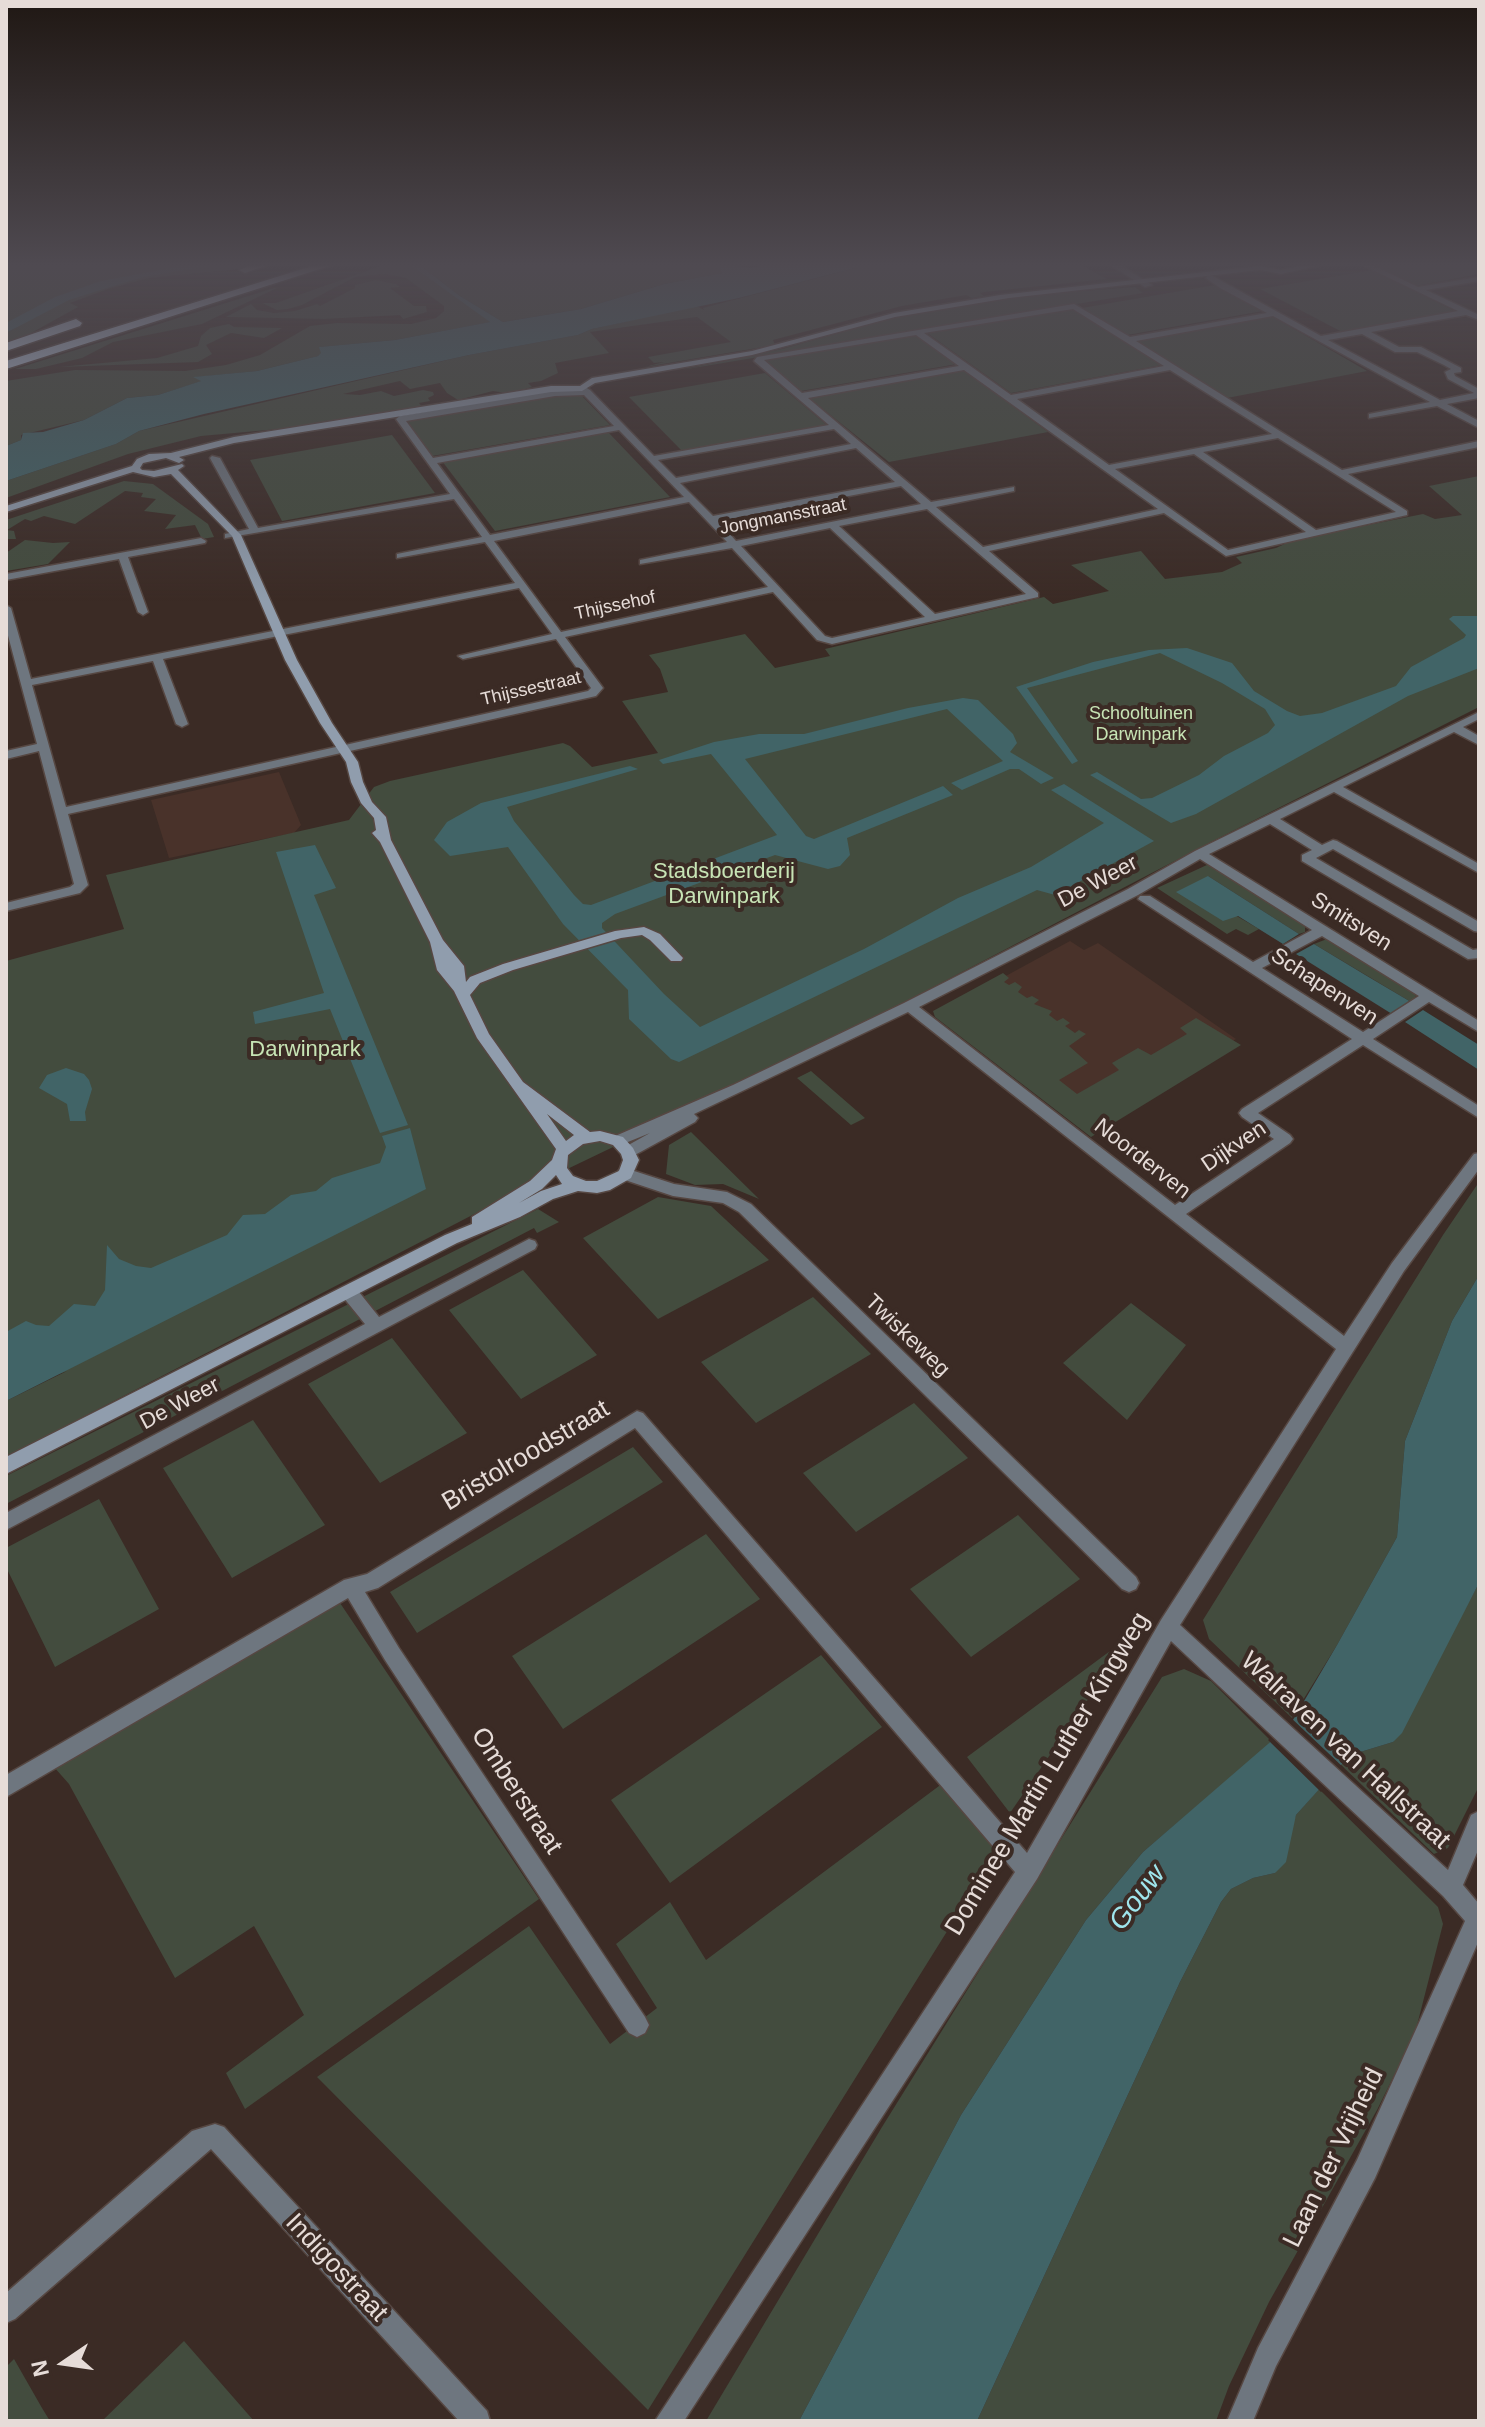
<!DOCTYPE html>
<style>
body{margin:0}
#map{position:relative;width:1485px;height:2427px;overflow:hidden;background:#3b2b25;font-family:Arial,sans-serif}
canvas{display:block}
.frame{position:absolute;inset:0;border:8px solid #e6dcd8;pointer-events:none}
.north{position:absolute;left:24px;top:2323px;width:80px;height:80px;-webkit-text-stroke:6px #3b2b25;paint-order:stroke;rotate:257deg;font-size:22px;font-weight:700;line-height:32px;text-align:center;color:#e6dcd8}
.north::after{content:'';display:block;margin:auto;width:28px;height:36px;background:#e6dcd8;clip-path:polygon(50% 0,100% 100%,50% 72%,0 100%)}
</style>
<div id="map">
<canvas width="1485" height="2427"></canvas>
<div class="frame"></div>
<div class="north">N</div>
</div>
<script>
const context = document.querySelector('canvas').getContext('2d');
context.lineJoin = 'round';
function paint(path, color) {
  context.fillStyle = color;
  context.fill(path, 'evenodd');
}
function shape(rows) {
  const path = new Path2D();
  for (const r of rows) {
    path.moveTo(r[0], r[1]);
    for (let i = 2; i < r.length; i += 2) path.lineTo(r[i], r[i + 1]);
  }
  return path;
}
function trace(path, color, width, dash) {
  context.strokeStyle = color;
  context.lineWidth = width;
  context.lineCap = dash ? 'butt' : 'round';
  context.setLineDash(dash || []);
  context.stroke(path);
}
function write(font, color, halo, rows, align = 'center') {
  context.font = font + ' Arial,sans-serif';
  context.lineWidth = 8;
  context.setLineDash([]);
  context.textBaseline = 'middle';
  context.strokeStyle = halo;
  context.fillStyle = color;
  for (const [text, x, y, turn = 0] of rows) {
    context.save();
    context.translate(x, y);
    context.rotate((+turn || 0) * Math.PI / 180);
    context.textAlign = isNaN(turn) ? turn : align;
    if (halo) context.strokeText(text, 0, 0);
    context.fillText(text, 0, 0);
    context.restore();
  }
}
const built = shape([
 [279,772,301,825,294,833,169,858,151,800],
 [1070,941,1084,950,1098,943,1236,1039,1152,1089,1072,1099,980,990]
]);
const green = shape([
 [6,262,265,262,240,269,149,278,108,289,70,303,78,307,6,347,6,333,17,327,6,331],
 [392,262,411,262,491,322,395,340,320,347,322,353,318,356,257,371,197,377,202,381,158,395,127,398,84,420,21,435,21,440,6,446,6,381,75,370,185,371,226,365,260,355,310,326,337,323,411,324,436,318,444,311,444,306,406,278,385,274,355,277,302,305,288,309,277,310,262,303,276,303],
 [416,262,712,262,719,266,723,273,664,284,581,309,503,322,460,296],
 [878,262,1076,262,1107,279,985,292,980,293,984,296,972,298,966,295,902,306,773,340,775,345,645,367,664,362,654,363,648,357,731,342,697,317,590,332,609,353,555,363,558,373,541,381,528,383,532,387,525,389,506,393,493,391,458,400,447,393,440,383,410,389,400,381,343,394,360,395,381,391,394,396,423,390,433,392,434,395,428,398,430,401,419,403,425,410,323,425,201,436,128,454,6,498,6,481,116,444,139,431,469,355,578,335,592,329,672,311,697,306,704,310,703,308],
 [1368,262,1479,262,1479,274,1416,286],
 [1372,270,1457,312,1344,333,1260,289],
 [376,280,396,284,400,287,390,288,414,306,426,306,427,312,403,319,400,315,324,319,226,317,251,304,257,310,274,313,295,311,317,304,320,306,355,288,355,285],
 [1215,285,1263,311,1127,335,1082,308],
 [1135,287,1143,293,681,370,782,349,892,318,947,308,1042,294],
 [274,288,277,288,202,324,113,342,82,358,36,369,15,369],
 [1072,309,1162,365,1011,393,927,333],
 [1270,315,1367,371,1227,398,1133,339],
 [229,324,234,327,282,328,264,338,231,333,206,345,212,354,198,362,59,367,157,358,198,346,201,336,210,328],
 [915,335,957,364,801,391,764,360],
 [963,369,1048,432,889,462,808,397],
 [765,373,828,426,683,452,629,397],
 [561,395,581,395,610,425,432,456,405,419],
 [608,432,670,497,495,531,442,461],
 [392,435,435,493,282,521,250,460],
 [1479,476,1479,707,1213,841,784,1065,484,1209,6,1457,6,1401,67,1371,6,1393,6,961,124,929,106,875,349,820,374,787,390,781,563,743,570,746,592,767,658,753,622,701,668,692,660,669,649,655,745,634,775,668,830,656,825,649,1044,597,1053,604,1109,591,1071,565,1141,551,1165,579,1222,572,1242,563,1236,557,1276,548,1293,540,1423,514,1435,519,1462,515,1429,486],
 [124,481,153,484,208,524,214,537,202,539,195,525,165,529,176,515,144,511,156,499,141,497,143,493,125,491,75,524,44,516,31,521,25,519,7,530,14,531,16,539,6,539,6,520],
 [25,540,53,543,70,542,48,564,6,571,6,553],
 [1209,864,1296,919,1305,927,1305,932,1299,934,1208,876,1235,915,1259,929,1248,935,1236,929,1227,934,1157,888],
 [1327,939,1415,992,1416,996,1411,1002,1314,944],
 [1003,973,1009,978,1004,982,1009,985,1015,982,1022,987,1018,992,1027,998,1032,996,1039,1000,1034,1004,1052,1011,1049,1015,1057,1021,1063,1018,1070,1023,1065,1026,1075,1033,1079,1030,1086,1034,1069,1046,1088,1063,1059,1080,1077,1094,1119,1070,1112,1063,1138,1048,1151,1055,1187,1034,1180,1028,1196,1018,1241,1045,1091,1137,935,1017,933,1011],
 [811,1071,865,1118,851,1125,797,1078],
 [691,1132,759,1199,723,1184,695,1185,666,1174,669,1145],
 [1479,1182,1479,1275,1452,1321,1405,1441,1397,1537,1337,1645,1292,1718,1209,1639,1203,1620,1443,1235],
 [658,1197,711,1206,769,1260,658,1319,583,1238],
 [538,1209,559,1222,537,1233,534,1228,6,1504,6,1476],
 [523,1270,597,1355,521,1399,449,1310],
 [813,1297,871,1354,756,1423,701,1362],
 [1131,1303,1186,1345,1127,1420,1063,1363],
 [392,1338,467,1433,380,1483,308,1384],
 [914,1403,968,1458,856,1532,803,1473],
 [253,1420,325,1525,232,1578,163,1468],
 [633,1447,663,1482,417,1633,390,1592],
 [99,1499,159,1609,55,1667,6,1567,6,1548],
 [1018,1515,1080,1579,971,1657,910,1589],
 [706,1534,760,1599,563,1729,512,1656],
 [1479,1583,1479,1786,1448,1848,1434,1854,1341,1765,1357,1753,1393,1742],
 [338,1600,539,1899,245,2109,226,2073,304,2015,254,1926,175,1978,69,1784,54,1767],
 [1133,1634,1010,1813,967,1757],
 [821,1655,882,1727,670,1883,611,1800],
 [1184,1669,1211,1681,1272,1742,1143,1852,1086,1920,961,2115,799,2421,706,2421,882,2127,1162,1677],
 [943,1783,1001,1845,648,2410,317,2077,529,1926,610,2044,657,2008,616,1944,670,1902,706,1960],
 [1319,1789,1438,1907,1443,1924,1415,2033,1377,2110,1269,2302,1229,2386,1216,2421,977,2421,1180,1982,1221,1902,1231,1889,1253,1878,1275,1873,1296,1815],
 [184,2341,254,2421,102,2421],
 [14,2359,42,2408,50,2421,6,2421,6,2367]
]);
const water = shape([
 [170,262,185,265,233,262,144,277,110,287,69,300,6,333,6,323,55,297,101,281,177,267],
 [416,262,460,296,503,322,581,309,664,284,722,273,719,266,712,262,750,268,781,262,878,262,739,298,592,329,578,335,469,355,204,414,139,431,116,444,6,481,6,446,21,440,23,433,43,432,84,420,127,398,158,395,201,381,193,377,257,371,318,356,321,353,319,347,395,340,490,322,408,263],
 [1453,616,1479,616,1479,668,1408,696,1196,814,1171,823,1090,775,1097,772,1141,799,1152,798,1199,775,1224,756,1268,733,1275,725,1265,709,1222,683,1160,653,1027,688,1078,761,1072,764,1016,687,1093,662,1149,650,1187,648,1232,663,1254,691,1287,711,1300,716,1322,713,1396,686,1411,667,1464,638,1466,635,1449,619],
 [963,698,978,700,1013,734,1017,743,1010,752,1054,778,1041,784,1019,769,1010,769,962,790,951,783,1003,761,947,709,745,759,806,836,814,839,943,786,953,795,847,838,850,855,840,866,828,869,775,855,615,914,602,923,602,928,664,994,700,1027,864,949,958,898,1031,867,1104,823,1051,790,1064,784,1154,841,1055,895,1037,890,679,1062,671,1059,629,1019,628,990,563,924,508,847,450,856,434,840,447,822,481,803,630,766,638,769,507,807,514,821,574,895,583,904,591,905,777,835,711,754,663,764,659,760,714,742,759,734,804,734,908,708],
 [315,845,336,888,314,895,408,1125,380,1133,330,1009,255,1024,253,1012,324,993,276,852],
 [1208,876,1299,934,1283,944,1238,916,1223,921,1176,892],
 [1314,944,1367,976,1411,1002,1392,1014,1296,954],
 [1423,1010,1479,1045,1479,1070,1405,1022],
 [66,1068,84,1074,89,1080,92,1089,85,1112,86,1121,70,1121,67,1104,39,1088,47,1075],
 [410,1128,426,1189,6,1401,6,1332,26,1321,36,1325,49,1326,74,1304,95,1306,105,1290,107,1245,119,1259,136,1266,151,1268,227,1235,243,1215,265,1214,291,1195,316,1191,332,1178,380,1163,386,1147,382,1136],
 [1479,1275,1479,1583,1402,1733,1393,1742,1357,1753,1341,1765,1296,1815,1286,1862,1275,1873,1253,1878,1231,1889,1221,1902,1180,1982,977,2421,799,2421,961,2115,1086,1920,1143,1852,1290,1725,1337,1645,1397,1537,1405,1441,1452,1321]
]);
const pier = shape([
 [1288,1715,1344,1768,1321,1792,1268,1740,1286,1723]
]);
const street = shape([
 [1106,262,1115,262,1152,285,1145,287,1106,262],
 [1356,262,1366,262,1418,287,1479,277,1479,281,1426,290,1479,315,1479,320,1466,315,1371,332,1399,347,1421,347,1461,368,1461,372,1454,373,1455,376,1479,389,1479,398,1447,404,1479,421,1479,428,1437,406,1369,418,1369,414,1430,402,1273,316,1136,341,1342,470,1479,441,1479,447,1348,474,1407,511,1407,515,1226,556,1164,513,989,551,1038,593,1038,597,832,644,817,640,773,592,565,637,603,688,596,696,68,814,88,885,80,893,6,911,6,903,70,887,74,884,39,751,6,759,6,751,37,744,6,628,6,605,11,608,31,679,515,583,485,542,397,558,397,554,482,537,454,499,225,538,225,534,249,529,210,458,212,456,220,458,258,528,450,494,396,419,400,416,555,390,579,390,582,385,590,390,654,456,829,425,754,361,757,357,1074,304,1130,337,1267,313,1220,288,1206,278,1209,274,1321,336,1458,311,1356,262],
 [1073,309,1164,366,1011,395,924,333,1073,309],
 [1362,334,1395,352,1417,352,1444,365,1451,369,1445,372,1448,379,1474,393,1440,400,1328,340,1362,334],
 [916,335,959,366,802,393,764,360,916,335],
 [964,370,1006,400,1158,509,983,547,936,507,1014,491,1014,487,931,502,808,398,964,370],
 [1170,370,1272,434,1109,465,1017,399,1170,370],
 [584,395,614,426,433,458,406,421,555,396,584,395],
 [834,429,851,444,676,478,658,460,834,429],
 [619,430,684,497,490,535,437,463,619,430],
 [1278,438,1396,512,1316,530,1203,452,1278,438],
 [856,448,895,482,713,516,680,483,856,448],
 [1194,454,1306,532,1228,550,1115,469,1194,454],
 [901,486,921,504,736,541,718,521,901,486],
 [689,502,727,542,640,560,640,564,732,548,768,587,561,632,494,541,689,502],
 [927,509,977,552,1026,594,935,614,839,526,927,509],
 [830,528,925,617,832,638,825,636,741,546,830,528],
 [519,588,552,634,458,656,463,659,556,639,591,688,588,691,66,807,32,685,153,661,176,724,182,727,188,724,163,659,519,588],
 [201,538,206,541,205,543,128,557,148,612,143,615,138,612,119,559,6,580,6,574,201,538],
 [1479,712,1479,719,1463,727,1479,736,1479,745,1454,732,1343,787,1479,864,1479,873,1334,792,1280,819,1322,845,1333,840,1337,841,1479,922,1479,932,1474,931,1333,849,1316,858,1473,950,1479,949,1479,958,1468,959,1302,861,1302,855,1312,850,1270,824,1209,854,1479,1021,1479,1032,1429,1002,1373,1039,1479,1106,1479,1118,1363,1045,1258,1113,1290,1135,1293,1139,1290,1143,1186,1214,1344,1336,1392,1263,1474,1154,1479,1153,1479,1169,1404,1271,1180,1625,1448,1870,1471,1815,1479,1811,1479,1848,1463,1885,1479,1904,1479,1940,1375,2178,1276,2366,1253,2421,1227,2421,1258,2348,1357,2160,1465,1921,1443,1896,1171,1641,1037,1879,684,2421,655,2421,1015,1872,635,1428,378,1588,365,1592,399,1648,645,2017,649,2025,645,2033,637,2037,629,2033,385,1660,348,1598,6,1797,6,1775,344,1580,367,1574,637,1411,643,1413,1027,1853,1161,1620,1336,1349,908,1012,694,1114,698,1118,695,1122,633,1156,623,1156,620,1152,623,1148,650,1133,618,1146,610,1141,613,1137,733,1085,904,1003,1128,889,1195,851,1479,712],
 [1200,859,1312,930,1253,962,1150,896,1140,896,1138,899,1352,1039,1242,1109,1239,1113,1242,1117,1274,1139,1175,1205,919,1007,1138,895,1200,859],
 [1322,936,1419,996,1363,1032,1262,968,1322,936],
 [625,1168,674,1184,727,1192,751,1204,1136,1577,1139,1583,1136,1589,1129,1592,1122,1589,739,1212,723,1203,673,1196,619,1178,617,1174,619,1170,625,1168],
 [529,1239,535,1241,537,1245,535,1249,6,1530,6,1513,365,1324,343,1297,341,1292,343,1287,355,1287,379,1317,529,1239],
 [215,2124,224,2127,487,2411,490,2421,459,2421,211,2149,15,2319,6,2323,6,2293,192,2131,215,2124]
]);
const secondary = shape([
 [1319,262,1334,262,1281,274,1260,270,1009,298,895,317,752,355,595,383,582,391,551,392,234,443,179,457,184,460,179,463,166,458,143,463,140,468,142,470,154,471,182,464,184,466,178,470,241,535,297,660,332,723,358,762,363,782,372,802,386,817,391,840,443,940,464,966,466,982,470,977,503,964,615,931,644,927,660,934,683,958,681,961,671,961,650,940,642,935,621,938,513,970,480,983,470,995,489,1034,523,1082,590,1132,600,1131,623,1137,633,1148,639,1160,631,1178,610,1190,597,1193,578,1191,553,1199,520,1217,457,1243,6,1474,6,1457,445,1235,472,1224,472,1217,530,1181,552,1160,556,1149,477,1038,454,991,437,970,430,942,380,842,372,833,376,830,374,818,361,803,351,782,346,762,320,723,285,660,232,536,171,474,154,477,133,472,6,512,6,506,132,466,137,459,149,454,171,453,234,437,551,386,580,386,592,378,752,351,894,313,1000,295,1260,266,1281,270,1319,262],
 [547,1114,574,1135,566,1141,547,1114],
 [600,1141,613,1145,621,1154,623,1160,619,1171,597,1181,586,1181,573,1176,567,1168,568,1155,583,1144,600,1141],
 [556,1175,562,1184,541,1191,519,1203,542,1189,556,1175]
]);
const highway = shape([
 [259,262,276,262,245,273,239,270,259,262],
 [325,262,342,262,6,369,6,361,325,262],
 [76,319,82,323,80,326,6,351,6,343,76,319]
]);
const farStreetnames = [
 ["Jongmansstraat",783,517,-11],
 ["Thijssehof",615,606,-12],
 ["Thijssestraat",531,689,-13]
];
const farParknames = [
 ["Schooltuinen",1141,714],
 ["Darwinpark",1141,735]
];
const parkNames = [
 ["Stadsboerderij",724,872],
 ["Darwinpark",724,897],
 ["Darwinpark",305,1050]
];
const streetNames = [
 ["De Weer",1098,882,-28],
 ["Smitsven",1351,922,32],
 ["Schapenven",1324,987,33],
 ["Dijkven",1234,1147,-34],
 ["Noorderven",1142,1159,38],
 ["Twiskeweg",907,1336,44],
 ["De Weer",180,1404,-28]
];
const nearStreetnames = [
 ["Bristolroodstraat",526,1456,-31],
 ["Walraven van Hallstraat",1345,1751,43],
 ["Dominee Martin Luther Kingweg",1048,1774,-59],
 ["Omberstraat",516,1791,57],
 ["Laan der Vrijheid",1334,2158,-64],
 ["Indigostraat",336,2268,47]
];
const nearWaternames = [
 ["Gouw",1138,1898,-53]
];
paint(built, '#49322a');
paint(green, '#434c3e');
paint(water, '#416467');
paint(pier, '#3b2b25');
trace(street, '#564742', 3);
trace(secondary, '#564742', 3);
trace(highway, '#564742', 3);
paint(street, '#6e767f');
paint(secondary, '#909dad');
paint(highway, '#c3d7f0');
const sky = context.createLinearGradient(0, 0, 0, 602);
sky.addColorStop(0, '#201814');
sky.addColorStop(0.44, '#4f4a51');
sky.addColorStop(1, '#4f4a5100');
context.fillStyle = sky;
context.fillRect(0, 0, 1485, 602);
write('18px', '#e6dcd8', '#3b2b25', farStreetnames);
write('18px', '#c7e4b5', '#3b2b25', farParknames);
write('22px', '#c7e4b5', '#3b2b25', parkNames);
write('22px', '#e6dcd8', '#3b2b25', streetNames);
write('26px', '#e6dcd8', '#3b2b25', nearStreetnames);
write('italic 28px', '#9fe5ec', '#3b2b25', nearWaternames);
</script>
